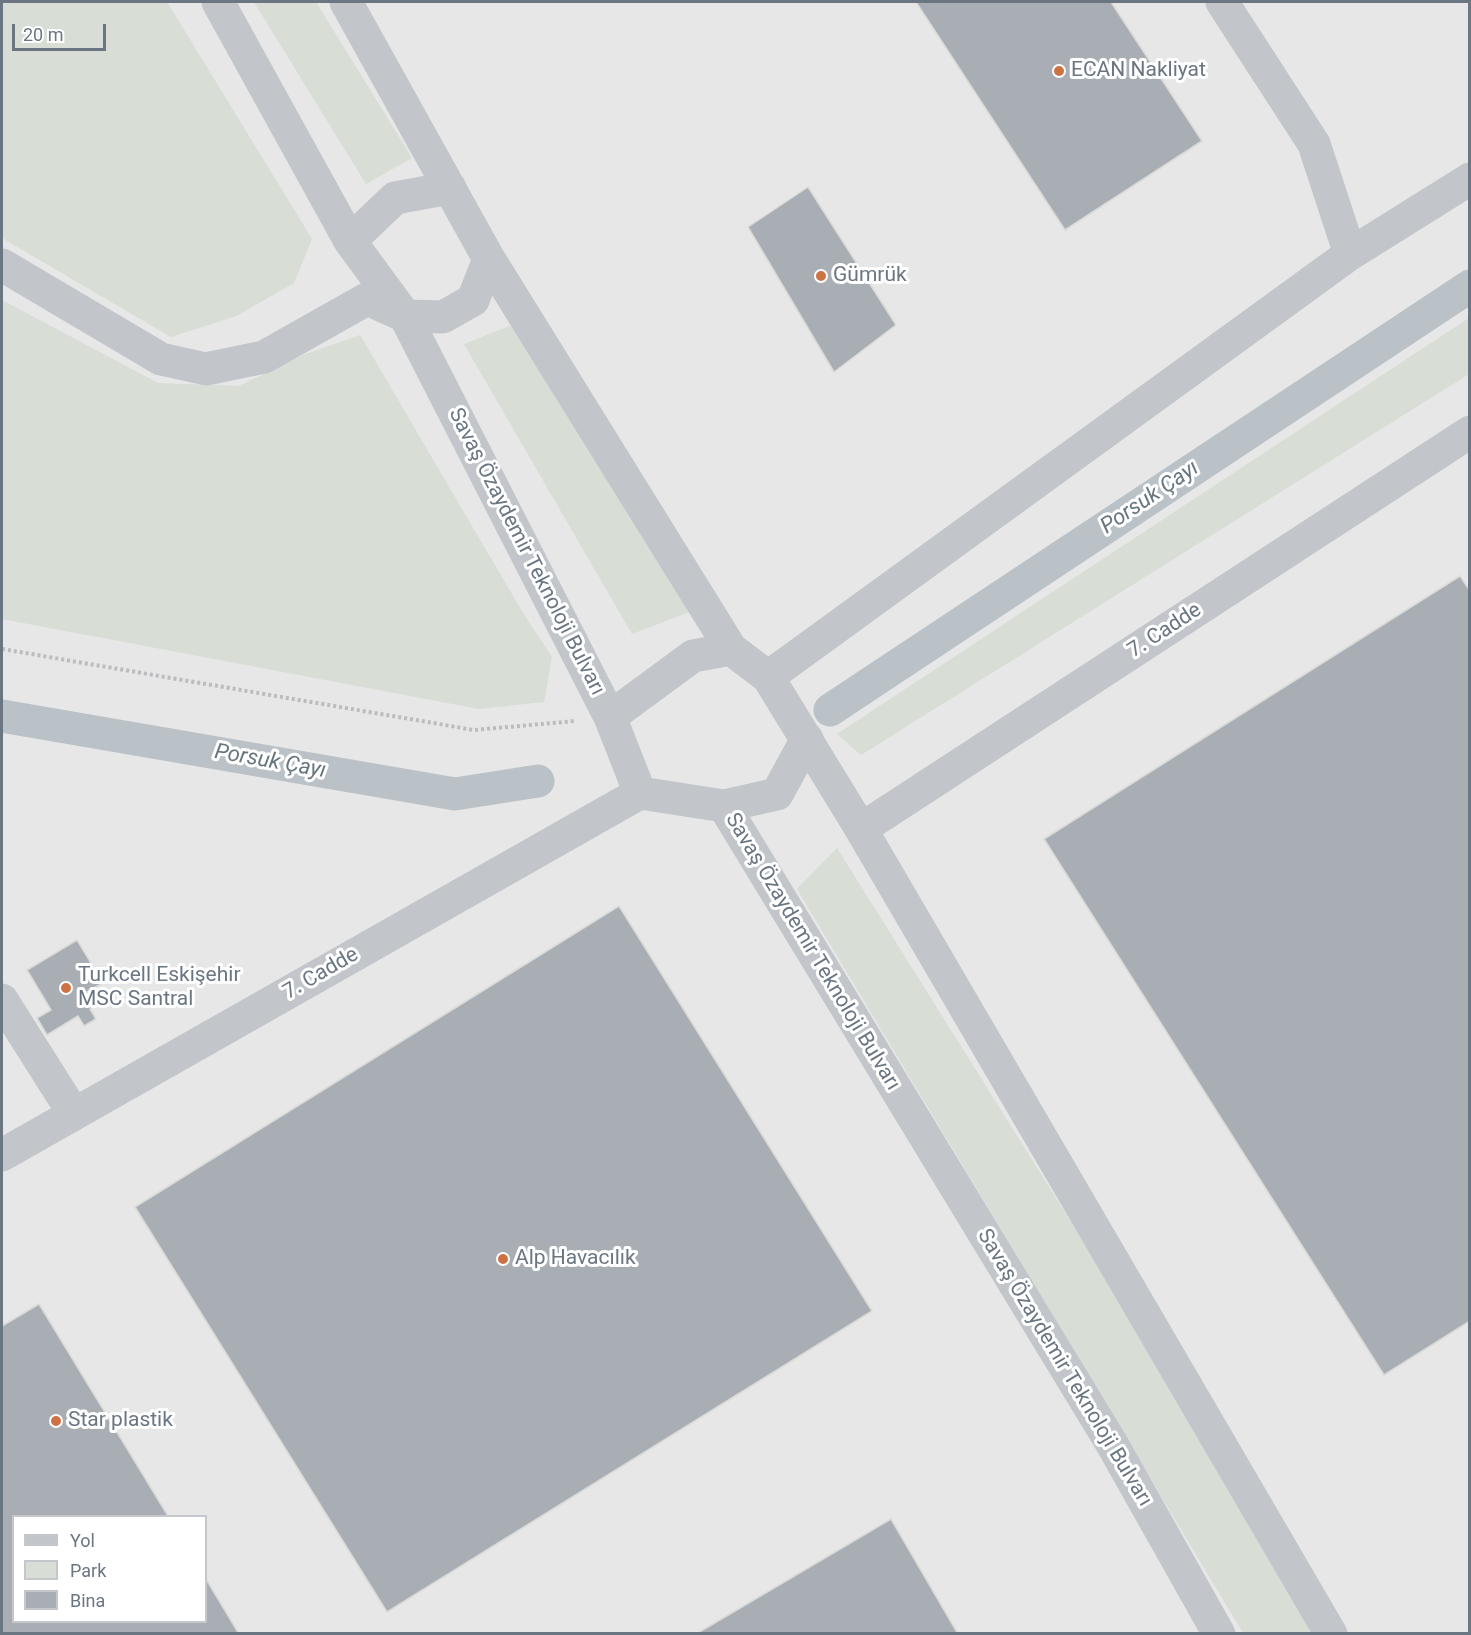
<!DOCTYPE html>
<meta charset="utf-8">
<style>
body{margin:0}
#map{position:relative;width:1471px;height:1635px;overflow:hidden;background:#f8f8f6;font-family:Roboto,sans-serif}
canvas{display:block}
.frame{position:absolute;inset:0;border:3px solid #6b7683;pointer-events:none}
.legend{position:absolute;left:12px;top:1515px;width:195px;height:108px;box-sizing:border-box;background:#fff;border:2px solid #c4c8cd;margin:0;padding:8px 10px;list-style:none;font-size:18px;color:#6b7683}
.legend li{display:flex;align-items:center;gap:12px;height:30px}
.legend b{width:30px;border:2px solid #c4c8cd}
.scale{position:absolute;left:12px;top:24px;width:94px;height:27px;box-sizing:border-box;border:3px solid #6b7683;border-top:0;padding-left:8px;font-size:18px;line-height:21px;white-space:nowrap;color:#6b7683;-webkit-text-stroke:4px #fff;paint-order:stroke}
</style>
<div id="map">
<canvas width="1471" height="1635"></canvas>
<div class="frame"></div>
<ul class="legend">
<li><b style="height:8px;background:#c2c5c9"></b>Yol</li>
<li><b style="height:16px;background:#d8ddd6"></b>Park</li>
<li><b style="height:16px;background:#a8aeb4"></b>Bina</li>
</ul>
<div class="scale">20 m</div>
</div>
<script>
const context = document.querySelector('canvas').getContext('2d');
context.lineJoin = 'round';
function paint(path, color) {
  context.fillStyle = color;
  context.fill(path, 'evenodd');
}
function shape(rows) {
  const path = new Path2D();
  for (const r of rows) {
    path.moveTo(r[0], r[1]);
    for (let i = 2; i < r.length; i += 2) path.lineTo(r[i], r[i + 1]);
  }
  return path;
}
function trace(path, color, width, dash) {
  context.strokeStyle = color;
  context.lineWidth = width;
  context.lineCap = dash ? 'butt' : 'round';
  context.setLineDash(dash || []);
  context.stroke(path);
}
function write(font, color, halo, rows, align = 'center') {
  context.font = font + ' Roboto,sans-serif';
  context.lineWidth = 6;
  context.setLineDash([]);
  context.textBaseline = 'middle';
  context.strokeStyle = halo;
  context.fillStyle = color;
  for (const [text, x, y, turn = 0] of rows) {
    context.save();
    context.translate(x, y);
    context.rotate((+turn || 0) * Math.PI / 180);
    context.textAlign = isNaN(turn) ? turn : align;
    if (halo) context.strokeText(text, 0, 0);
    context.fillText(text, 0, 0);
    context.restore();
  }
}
const built = shape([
 [2,2,1469,2,1469,1633,2,1634],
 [14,1516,206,1516,206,1622,14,1622]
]);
const green = shape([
 [2,2,167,2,312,239,294,283,236,316,171,337,2,238],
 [254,2,316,2,412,158,366,184],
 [2,300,158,383,239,386,303,355,360,335,523,613,552,657,544,702,479,709,2,619],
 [1469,318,1469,374,861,755,837,734],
 [512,325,692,611,632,634,464,344],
 [837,848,1328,1633,1243,1633,797,889]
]);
const canal = shape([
 [830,710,1470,286],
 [2,716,455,794,538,781]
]);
const building = shape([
 [916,2,1111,2,1202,141,1065,230,916,2],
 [808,187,896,325,834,372,748,227,808,187],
 [1460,576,1470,591,1470,1321,1384,1375,1044,839,1460,576],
 [619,906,872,1311,387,1612,135,1207,619,906],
 [77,940,103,983,87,992,95,1005,90,1009,96,1019,84,1026,78,1016,47,1035,37,1018,51,1010,27,970,77,940],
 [39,1304,168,1516,14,1516,14,1622,206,1622,206,1579,239,1634,2,1634,2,1326,39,1304],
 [891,1519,958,1634,696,1634,891,1519]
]);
const path = shape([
 [2,649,474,730,575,721]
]);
const minor = shape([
 [218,2,350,241,405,316,610,717,640,793,724,806,1112,1444,1219,1634],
 [346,2,489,259,731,649,768,677,861,829,1331,1634],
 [1222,2,1314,144,1350,254],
 [350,241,395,198,450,188],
 [2,265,161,359,206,369,264,357,367,299,405,316,443,317,473,300,489,259],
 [768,677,1350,254,1470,179],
 [610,717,693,656,731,649],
 [724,806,777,794,807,739],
 [861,829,1470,432],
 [2,1000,74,1114],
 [2,1155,640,793]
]);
const markers = [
 [1059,71,6,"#cd7242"],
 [821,276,6,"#cd7242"],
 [66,988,6,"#cd7242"],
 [503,1259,6,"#cd7242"],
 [56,1421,6,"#cd7242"]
];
const poiNames = [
 ["ECAN Nakliyat",1071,71],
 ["Gümrük",833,276],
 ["Turkcell Eskişehir",78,976],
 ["MSC Santral",78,1000],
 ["Alp Havacılık",515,1259],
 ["Star plastik",68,1421]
];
const streetNames = [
 ["Savaş Özaydemir Teknoloji Bulvarı",526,552,63],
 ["7. Cadde",1165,631,-33],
 ["Savaş Özaydemir Teknoloji Bulvarı",812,952,59],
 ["7. Cadde",321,974,-30],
 ["Savaş Özaydemir Teknoloji Bulvarı",1064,1368,59]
];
const waterNames = [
 ["Porsuk Çayı",1150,498,-34],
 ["Porsuk Çayı",270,762,10]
];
paint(built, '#e6e7e6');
paint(green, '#d8ddd6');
trace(canal, '#bbc2c7', 33);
paint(building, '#a8aeb4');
trace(building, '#dadad9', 1.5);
trace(path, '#babcbf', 4, [3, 3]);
trace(minor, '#c2c5c9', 33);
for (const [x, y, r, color] of markers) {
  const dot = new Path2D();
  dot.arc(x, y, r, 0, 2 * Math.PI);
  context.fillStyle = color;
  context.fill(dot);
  trace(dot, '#fff', 2);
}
write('21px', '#6b7683', '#fff', poiNames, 'left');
write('21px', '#6b7683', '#fff', streetNames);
write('italic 22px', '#67767f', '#fff', waterNames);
</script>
